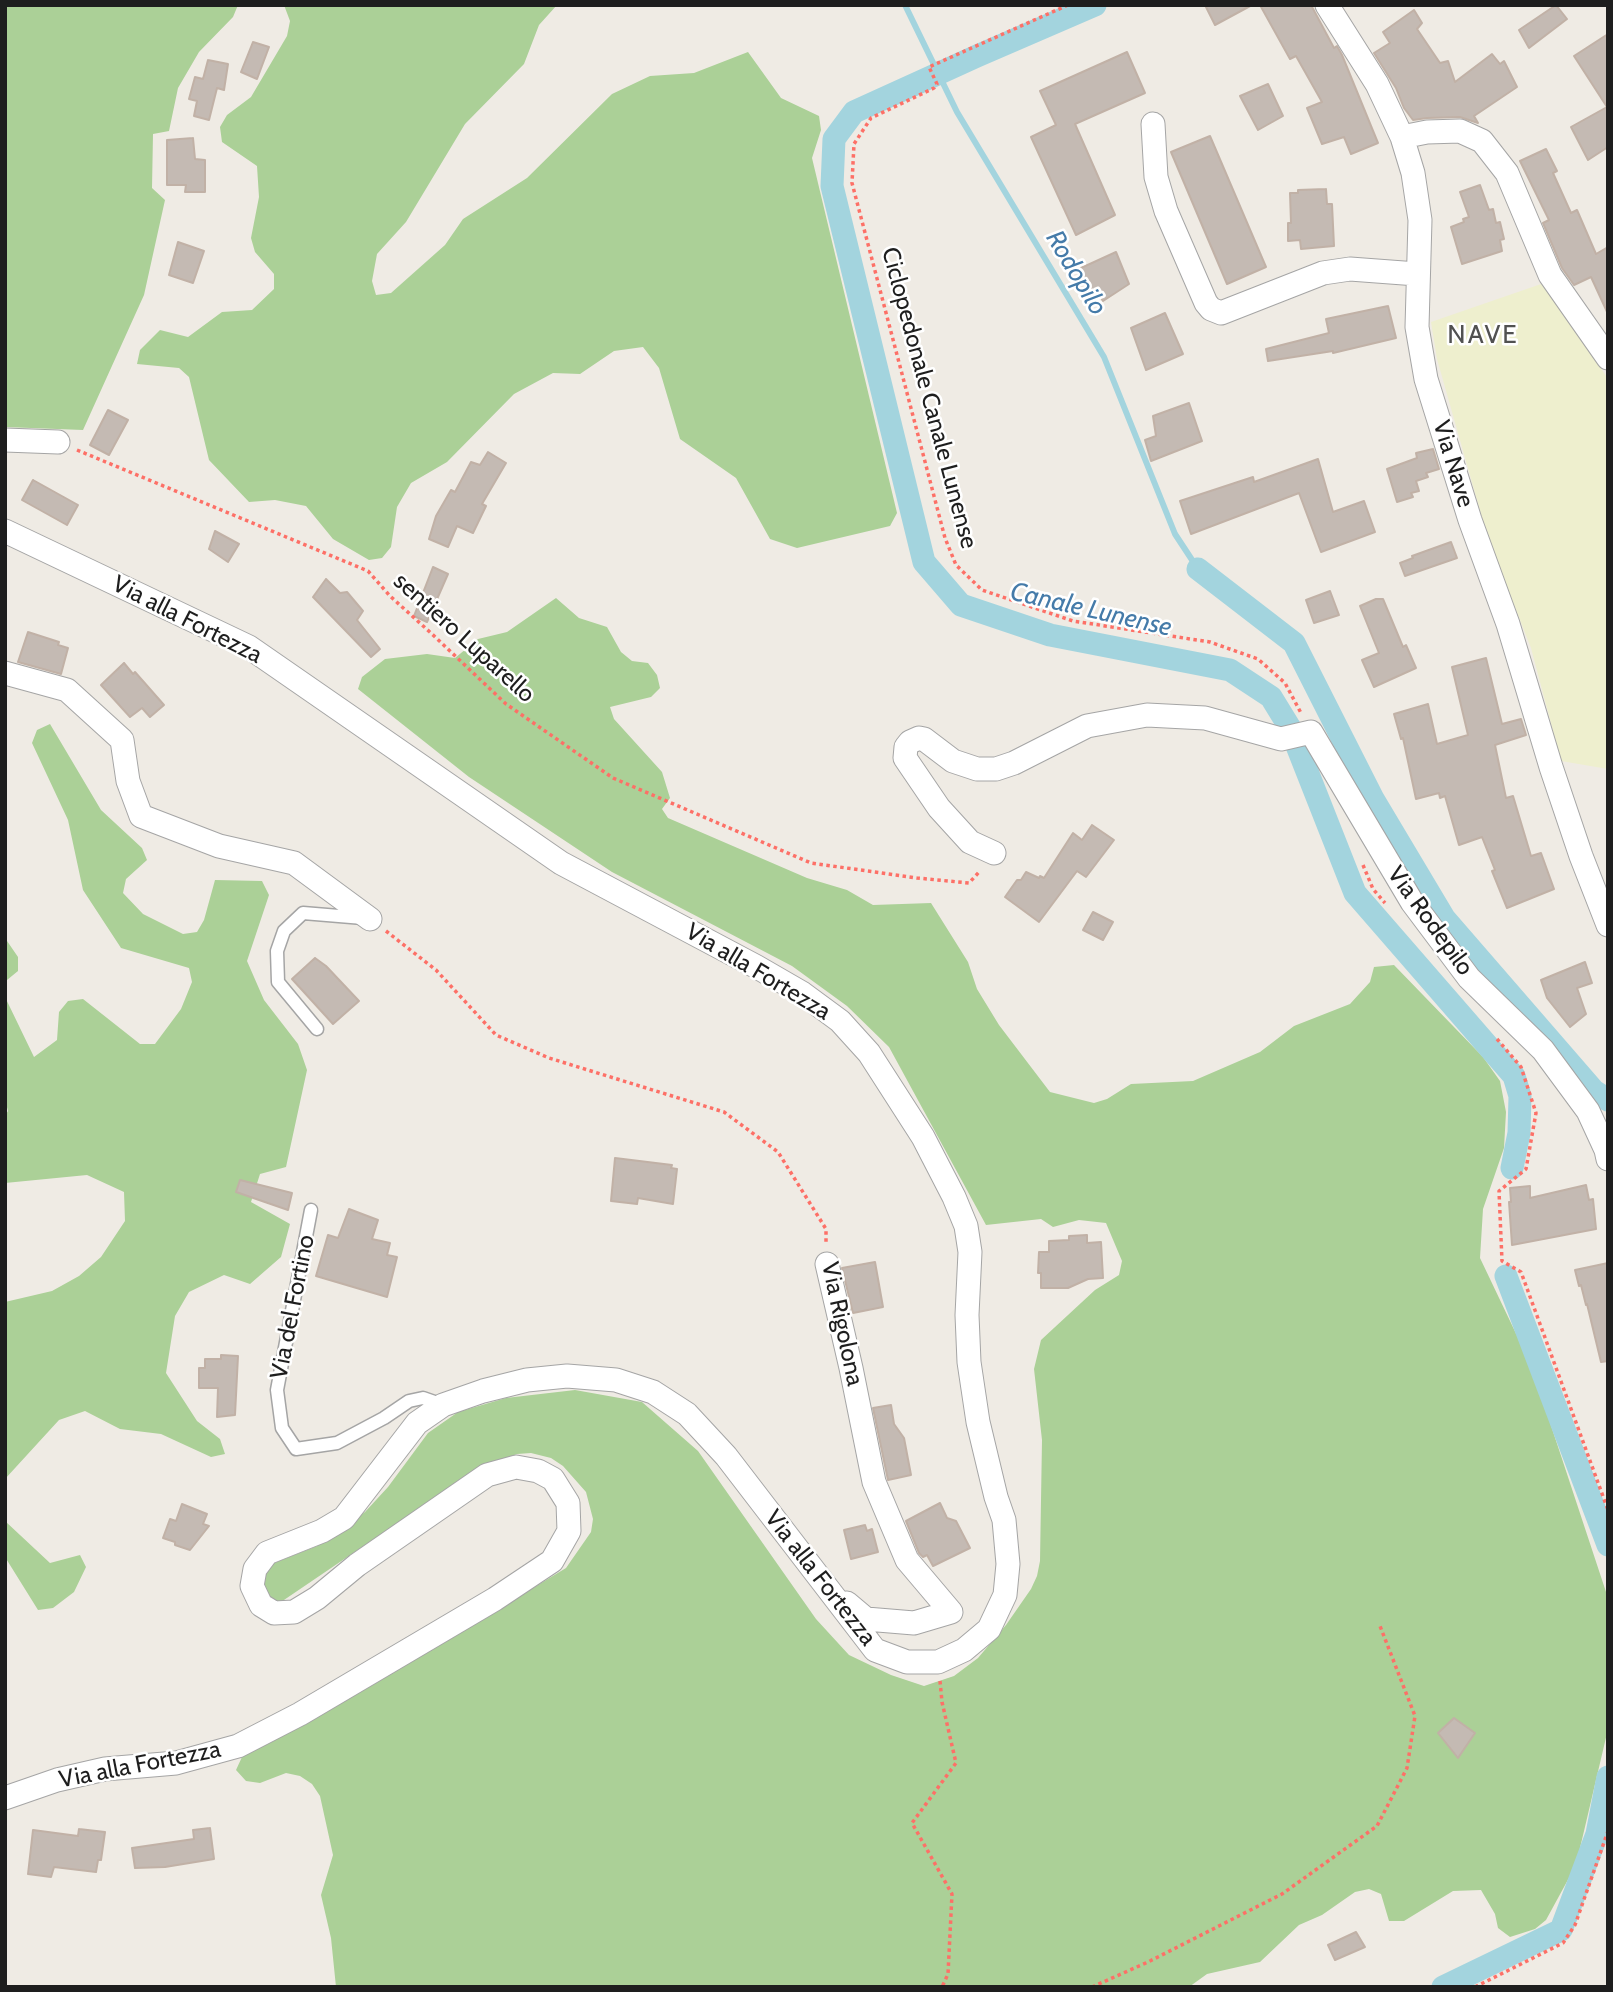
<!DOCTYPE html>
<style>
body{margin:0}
#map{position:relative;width:1613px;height:1992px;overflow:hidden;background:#efebe4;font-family:Cabin,sans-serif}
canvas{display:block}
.frame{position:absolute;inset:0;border:7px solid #1e1e1e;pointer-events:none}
</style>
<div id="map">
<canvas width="1613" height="1992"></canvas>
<div class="frame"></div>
</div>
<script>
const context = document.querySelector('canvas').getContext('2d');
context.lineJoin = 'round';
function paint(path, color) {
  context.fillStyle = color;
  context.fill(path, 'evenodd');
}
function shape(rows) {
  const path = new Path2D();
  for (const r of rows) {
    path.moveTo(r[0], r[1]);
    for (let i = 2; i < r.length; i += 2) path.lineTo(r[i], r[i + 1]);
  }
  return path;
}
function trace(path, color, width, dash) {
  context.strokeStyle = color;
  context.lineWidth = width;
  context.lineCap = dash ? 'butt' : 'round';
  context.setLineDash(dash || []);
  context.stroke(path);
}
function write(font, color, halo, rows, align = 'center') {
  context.font = font + ' Cabin,sans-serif';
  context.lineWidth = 5;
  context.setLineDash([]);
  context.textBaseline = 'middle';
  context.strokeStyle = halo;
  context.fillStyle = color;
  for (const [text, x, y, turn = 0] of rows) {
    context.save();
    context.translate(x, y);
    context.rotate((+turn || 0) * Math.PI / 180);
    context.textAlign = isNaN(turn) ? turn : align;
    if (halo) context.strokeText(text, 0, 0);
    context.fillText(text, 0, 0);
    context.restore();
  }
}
const farmland = shape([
 [1544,283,1608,379,1608,769,1561,761,1531,648,1488,539,1437,359,1431,322]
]);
const forest = shape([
 [5,5,238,5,233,17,199,52,178,88,169,131,153,134,152,188,165,200,144,295,83,430,5,427],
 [284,5,557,5,539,25,524,64,465,124,406,222,377,254,372,281,376,295,391,293,445,245,463,219,527,178,612,94,650,76,694,73,748,52,781,98,819,116,821,130,812,158,897,513,890,526,797,548,770,539,736,478,680,439,659,368,643,347,614,351,580,374,553,373,514,394,447,462,411,483,397,507,391,547,382,558,369,560,333,539,306,506,275,500,249,502,209,460,189,377,179,368,137,364,140,350,160,330,188,337,222,312,252,310,274,289,274,274,255,252,251,238,259,197,257,166,222,142,220,127,227,115,251,97,287,36,290,21],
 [556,598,579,618,607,627,621,652,632,661,648,663,657,675,660,688,651,697,610,707,614,719,662,772,670,798,662,809,668,818,807,878,847,890,873,905,931,903,968,962,977,989,999,1025,1050,1092,1094,1103,1107,1099,1131,1084,1193,1081,1260,1052,1294,1026,1350,1004,1370,982,1374,967,1394,965,1483,1057,1500,1081,1506,1112,1504,1148,1483,1209,1480,1258,1531,1365,1608,1598,1608,1729,1576,1865,1546,1920,1535,1929,1510,1937,1498,1928,1495,1914,1481,1890,1453,1891,1404,1921,1389,1921,1381,1894,1369,1889,1355,1892,1322,1915,1299,1925,1260,1962,1207,1974,1189,1987,336,1987,331,1938,321,1895,333,1855,320,1796,312,1784,300,1776,286,1773,260,1783,246,1781,236,1770,242,1757,371,1686,566,1568,591,1532,593,1519,586,1492,563,1466,551,1458,531,1453,517,1454,477,1469,281,1602,272,1599,267,1594,263,1584,269,1565,317,1546,365,1512,388,1487,428,1433,458,1412,506,1398,575,1390,642,1402,698,1451,816,1619,849,1655,891,1675,924,1686,954,1676,978,1658,1006,1625,1031,1589,1037,1576,1040,1561,1042,1440,1034,1369,1041,1340,1095,1290,1119,1275,1122,1261,1106,1223,1079,1220,1053,1227,1041,1219,986,1225,889,1047,847,1006,792,966,612,872,469,777,358,689,362,677,385,659,427,654,455,658,478,639,507,632],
 [50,724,101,810,142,848,147,860,126,879,123,893,143,914,183,934,197,932,204,920,215,880,262,881,269,895,247,961,264,1000,298,1044,307,1070,286,1167,260,1174,251,1202,290,1224,281,1257,250,1284,224,1275,189,1292,175,1316,166,1373,197,1421,220,1439,225,1454,211,1457,161,1434,120,1429,85,1411,59,1420,5,1479,5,1302,52,1291,79,1276,101,1257,125,1221,124,1192,87,1175,5,1183,5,1116,8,1111,5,1099,5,997,34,1057,57,1040,59,1012,68,1001,83,999,140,1044,155,1044,181,1009,192,982,189,968,121,948,83,890,68,820,32,743,37,730],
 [5,938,18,957,18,971,7,980,5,988],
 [5,1521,50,1563,80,1555,86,1567,74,1592,53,1608,38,1610,5,1557]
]);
const stream = shape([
 [905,5,957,112,1104,357,1175,534,1198,569]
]);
const canal = shape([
 [1095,5,977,56,854,112,834,139,832,186,924,562,961,605,1050,635,1230,670,1271,697,1290,728,1301,756,1355,893,1514,1076,1520,1096,1519,1133,1512,1168],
 [1198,569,1294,643,1373,799,1444,918,1594,1091,1608,1100],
 [1506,1276,1608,1545],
 [1443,1987,1561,1930,1597,1834,1608,1777]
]);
const building = shape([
 [1205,5,1252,5,1215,25,1205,5],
 [1260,5,1311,5,1334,48,1337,46,1342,55,1378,143,1351,154,1344,137,1322,144,1307,108,1322,102,1296,56,1290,59,1260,5],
 [1556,5,1567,19,1529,48,1519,30,1556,5],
 [1414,10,1422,23,1417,29,1440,63,1448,61,1455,82,1492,54,1500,64,1504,61,1517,87,1474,116,1478,123,1460,117,1427,118,1413,120,1404,108,1396,88,1374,53,1390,43,1383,32,1414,10],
 [1608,34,1608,147,1588,160,1571,127,1607,107,1574,56,1608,34],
 [253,42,269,47,257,79,241,72,253,42],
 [1127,52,1145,93,1075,124,1115,215,1076,235,1031,137,1056,125,1040,91,1127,52],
 [208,60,228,64,224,90,217,88,209,120,194,116,197,101,189,99,195,77,203,79,208,60],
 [1268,84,1283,116,1258,130,1240,96,1268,84],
 [1210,136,1266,267,1227,284,1171,152,1210,136],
 [193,138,195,159,205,160,205,192,185,192,186,185,167,185,167,140,193,138],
 [1546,149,1557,171,1553,173,1571,213,1577,210,1596,254,1608,247,1608,314,1591,277,1574,285,1562,268,1543,223,1549,220,1520,161,1546,149],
 [1480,185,1489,210,1493,209,1496,223,1500,222,1504,239,1500,240,1502,251,1462,264,1451,227,1464,222,1463,219,1469,217,1460,192,1480,185],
 [1326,189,1327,204,1332,204,1334,246,1301,249,1300,240,1288,241,1288,223,1291,223,1290,193,1298,193,1298,190,1326,189],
 [178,242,204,251,193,283,169,275,178,242],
 [1116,252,1129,284,1103,301,1099,294,1094,296,1090,285,1088,286,1081,268,1116,252],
 [1388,306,1396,338,1333,353,1333,351,1268,361,1266,349,1329,333,1326,319,1388,306],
 [1165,313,1183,354,1146,370,1131,328,1165,313],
 [1189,403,1202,441,1151,461,1145,440,1156,436,1153,416,1189,403],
 [108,410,128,420,109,455,90,445,108,410],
 [1433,449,1439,469,1426,473,1428,477,1416,481,1419,491,1411,493,1413,497,1397,502,1387,469,1417,458,1416,453,1433,449],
 [488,452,506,463,482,504,486,506,473,533,457,526,448,547,429,539,436,516,451,490,455,492,471,462,480,465,488,452],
 [1318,459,1333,512,1364,501,1375,532,1321,552,1299,493,1191,534,1180,501,1253,477,1254,482,1318,459],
 [33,480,78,505,67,525,22,500,33,480],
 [215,531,239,544,228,562,209,549,215,531],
 [1451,542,1457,558,1405,576,1400,563,1413,558,1412,556,1451,542],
 [433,567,448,574,427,622,414,616,433,567],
 [326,579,340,593,347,592,363,611,357,620,380,649,371,657,313,597,326,579],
 [1330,591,1339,615,1314,623,1306,600,1330,591],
 [1376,599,1383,599,1403,647,1406,645,1416,668,1374,687,1362,660,1379,653,1360,606,1376,599],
 [28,632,59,642,58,645,68,648,61,674,18,662,28,632],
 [1486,658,1502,724,1521,719,1526,735,1495,745,1506,798,1513,796,1531,856,1541,853,1554,889,1507,908,1492,871,1495,870,1482,837,1459,845,1445,796,1440,798,1439,793,1416,799,1403,738,1401,739,1394,714,1428,704,1437,744,1468,735,1452,667,1486,658],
 [124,663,133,674,135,672,164,705,150,717,142,708,130,717,101,685,124,663],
 [1092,825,1114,840,1086,877,1077,871,1039,922,1005,897,1017,880,1021,880,1026,872,1039,878,1040,876,1044,878,1073,833,1082,840,1092,825],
 [1093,912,1113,922,1103,940,1083,930,1093,912],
 [315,958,326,966,359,1001,333,1024,292,979,315,958],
 [1585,962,1592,983,1577,988,1586,1014,1570,1027,1547,998,1541,980,1585,962],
 [615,1158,672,1165,671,1168,677,1169,673,1204,638,1198,637,1204,611,1201,615,1158],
 [240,1180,292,1193,288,1210,236,1192,240,1180],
 [1586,1185,1589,1200,1593,1199,1596,1229,1512,1245,1509,1202,1511,1202,1510,1188,1530,1186,1530,1198,1586,1185],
 [349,1209,378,1220,372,1239,390,1243,387,1255,397,1257,387,1297,316,1276,328,1235,338,1238,349,1209],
 [1087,1235,1087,1243,1101,1242,1103,1278,1088,1279,1068,1288,1041,1288,1041,1273,1038,1273,1039,1252,1049,1252,1049,1241,1069,1240,1069,1236,1087,1235],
 [875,1262,883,1307,853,1313,842,1268,875,1262],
 [1608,1263,1608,1361,1601,1362,1587,1304,1586,1305,1581,1285,1579,1286,1575,1270,1608,1263],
 [221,1355,238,1356,235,1415,217,1417,218,1388,199,1388,199,1368,205,1368,205,1359,221,1359,221,1355],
 [891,1405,894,1424,904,1438,911,1475,888,1480,873,1408,891,1405],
 [940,1503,947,1518,956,1521,970,1548,933,1566,927,1555,923,1557,919,1553,906,1521,940,1503],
 [182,1504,207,1514,203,1524,209,1526,190,1550,175,1545,175,1542,163,1538,170,1519,176,1521,182,1504],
 [865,1525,867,1531,872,1529,878,1552,851,1559,844,1530,865,1525],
 [1454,1718,1475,1733,1458,1758,1438,1733,1454,1718],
 [210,1828,214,1859,165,1867,135,1868,132,1848,194,1839,193,1830,210,1828],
 [79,1829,105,1832,101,1860,98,1860,96,1872,54,1867,51,1877,28,1874,33,1830,78,1836,79,1829],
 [1356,1932,1365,1947,1335,1960,1328,1945,1356,1932]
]);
const path = shape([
 [1068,5,929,67,937,84,934,88,871,118,854,144,852,183,945,538,956,565,982,590,1073,621,1210,642,1258,659,1285,683,1301,713],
 [77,450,368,571,390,596,432,634,506,704,613,778,811,863,917,878,969,883,980,871],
 [1363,865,1373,889,1385,903],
 [386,931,436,970,496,1035,549,1058,724,1112,778,1152,826,1229,826,1245],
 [1497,1039,1521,1067,1536,1113,1526,1169,1499,1191,1502,1261,1521,1272,1608,1510],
 [940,1681,942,1702,956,1763,912,1823,952,1894,948,1974,942,1987],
 [1092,1987,1148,1962,1282,1894,1377,1826,1407,1768,1415,1716,1380,1626],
 [1475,1987,1563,1943,1575,1925,1608,1831]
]);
const service = shape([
 [317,1029,278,982,277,951,284,931,303,913,363,918],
 [311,1210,277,1390,282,1428,296,1449,337,1443,384,1418,409,1401,423,1398,443,1405]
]);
const minor = shape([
 [1327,5,1377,84,1402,137,1413,173,1420,220,1417,327,1426,379,1470,520,1508,624,1551,767,1581,856,1608,925],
 [1153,124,1156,177,1166,211,1206,303,1211,309,1221,313,1323,273,1350,269,1417,274],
 [1402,137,1427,132,1460,131,1482,141,1507,173,1550,275,1608,358],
 [5,440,58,442],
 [5,531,249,647,561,863,757,967,802,993,840,1021,869,1053,923,1137,954,1197,966,1226,970,1252,967,1315,969,1362,978,1422,996,1497,1004,1520,1008,1564,1005,1595,989,1629,964,1650,938,1662,907,1662,875,1650,726,1456,687,1414,653,1392,616,1380,567,1376,527,1380,483,1391,443,1405,417,1423,344,1518,322,1531,267,1553,255,1569,252,1586,261,1605,274,1613,294,1612,317,1598,357,1565,487,1475,516,1467,538,1471,553,1479,568,1503,569,1531,552,1561,495,1599,300,1714,238,1746,176,1763,105,1769,57,1780,5,1798],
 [5,673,67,690,122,740,128,781,141,816,219,846,294,863,370,919],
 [994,853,970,842,939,808,905,758,906,747,910,742,919,738,924,739,953,761,977,769,996,769,1014,763,1087,726,1147,715,1205,718,1281,739,1311,732,1412,902,1469,978,1543,1050,1588,1111,1606,1150,1608,1159],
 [827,1264,851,1368,874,1482,907,1560,951,1612,914,1623,866,1619,847,1603]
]);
const streetNames = [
 ["Ciclopedonale Canale Lunense",929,398,75],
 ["Via Nave",1453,464,73],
 ["Via alla Fortezza",187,620,27],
 ["sentiero Luparello",464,638,42],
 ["Via Rodepilo",1430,921,54],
 ["Via alla Fortezza",758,972,31],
 ["Via del Fortino",293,1307,-79],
 ["Via Rigolona",842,1324,78],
 ["Via alla Fortezza",820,1578,52],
 ["Via alla Fortezza",140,1765,-11]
];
const waterNames = [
 ["Rodopilo",1076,273,59],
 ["Canale Lunense",1091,610,13]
];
const neighbourhoodNames = [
 ["NAVE",1483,335]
];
paint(farmland, '#eeefce');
paint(forest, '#abd097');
trace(stream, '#a3d4de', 6);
trace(canal, '#a3d4de', 23);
paint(building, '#c4bab3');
trace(building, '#c1b1a6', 2);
trace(service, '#a5a5a5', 15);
trace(minor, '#a5a5a5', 25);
trace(path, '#fd7067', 3.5, [3.5, 3.5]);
trace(service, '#fff', 12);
trace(minor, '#fff', 23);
write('24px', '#1e1e1e', '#fff', streetNames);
write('italic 26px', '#457ba9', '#fff', waterNames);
context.letterSpacing = '2px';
write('26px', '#515151', '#fff', neighbourhoodNames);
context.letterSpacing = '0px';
</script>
